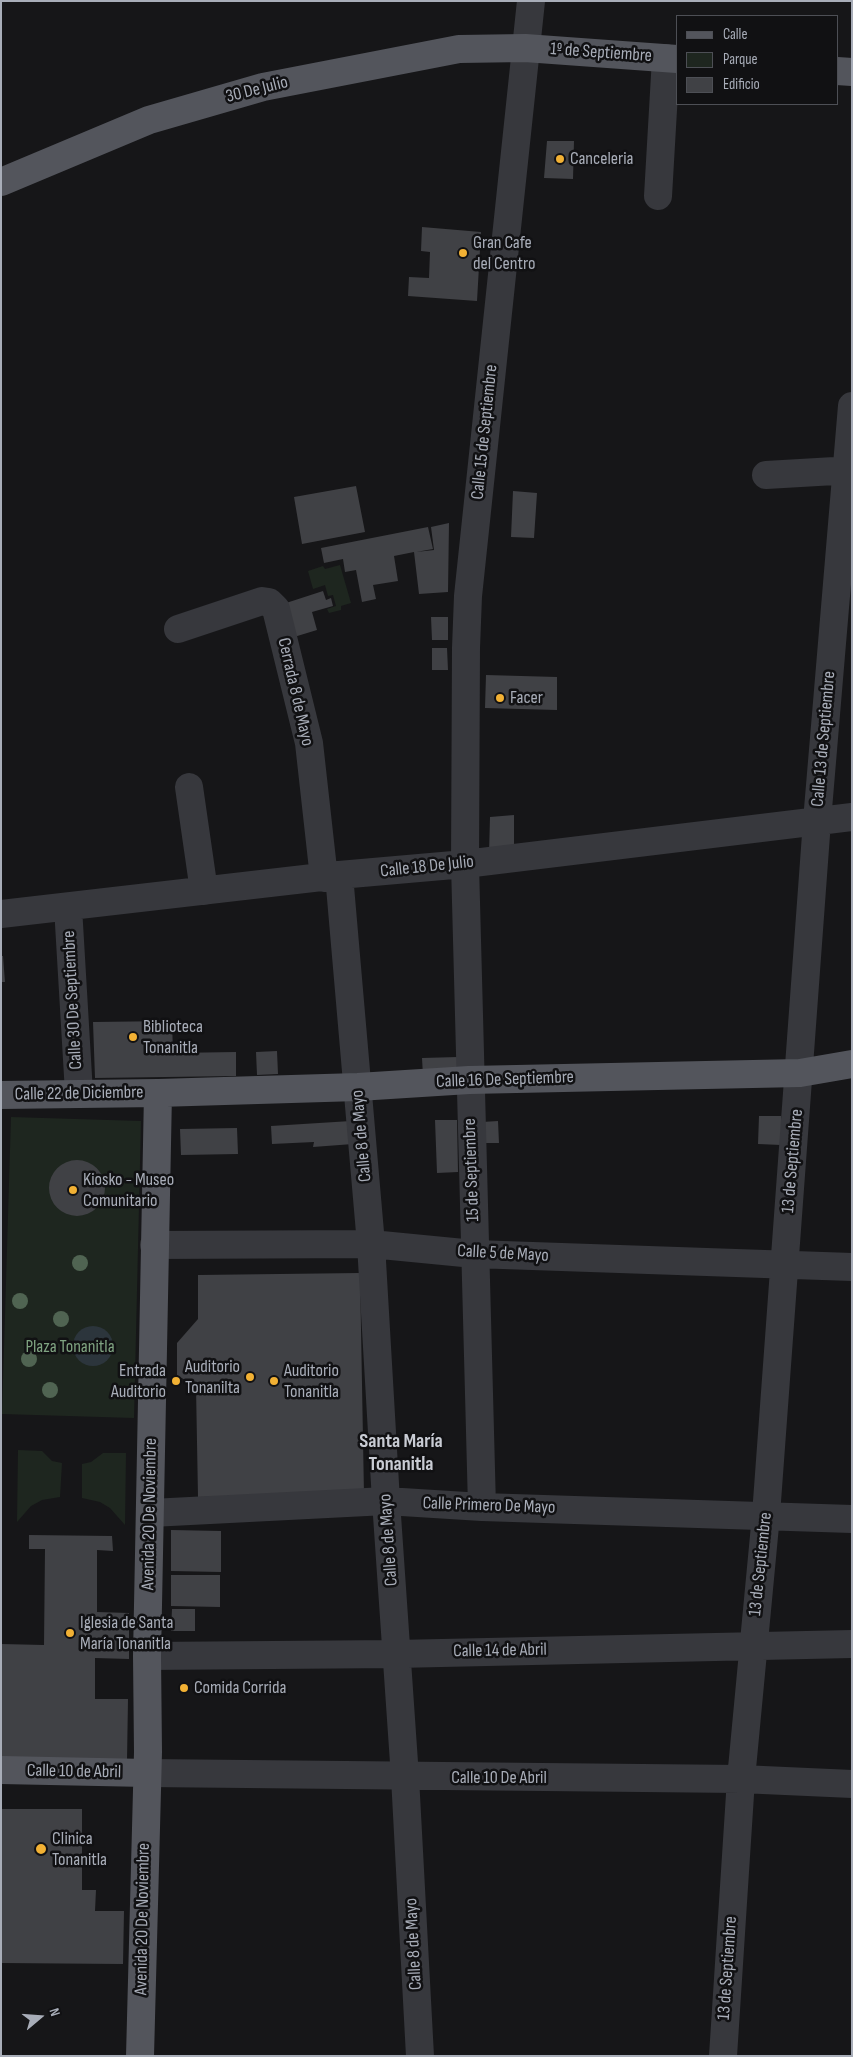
<!DOCTYPE html>
<meta charset="utf-8">
<style>
body{margin:0}
#map{position:relative;width:853px;height:2057px;overflow:hidden;background:#161618;font-family:"Sofia Sans Condensed",sans-serif}
canvas{display:block}
.frame{position:absolute;inset:0;border:2px solid #a8adb8;pointer-events:none}
.legend{position:absolute;left:676px;top:15px;width:162px;height:90px;box-sizing:border-box;background:#111113;border:1px solid #4d4f55;margin:0;padding:6px 9px;list-style:none;font-size:15px;color:#a8adb8}
.legend li{display:flex;align-items:center;gap:10px;height:25px}
.legend b{width:25px;border:1px solid #4d4f55}
.north{position:absolute;left:15px;top:1992px;width:50px;height:50px;-webkit-text-stroke:4px #111113;paint-order:stroke;rotate:72deg;font-size:14px;font-weight:700;line-height:20px;text-align:center;color:#a8adb8}
.north::after{content:'';display:block;margin:auto;width:18px;height:22px;background:#a8adb8;clip-path:polygon(50% 0,100% 100%,50% 72%,0 100%)}
</style>
<div id="map">
<canvas width="853" height="2057"></canvas>
<div class="frame"></div>
<ul class="legend">
<li><b style="height:6px;background:#53555c"></b>Calle</li>
<li><b style="height:14px;background:#1e261f"></b>Parque</li>
<li><b style="height:14px;background:#404145"></b>Edificio</li>
</ul>
<div class="north">N</div>
</div>
<script>
const context = document.querySelector('canvas').getContext('2d');
context.lineJoin = 'round';
function paint(path, color) {
  context.fillStyle = color;
  context.fill(path, 'evenodd');
}
function shape(rows) {
  const path = new Path2D();
  for (const r of rows) {
    if (r.length === 3) {
      path.moveTo(r[0] + r[2], r[1]);
      path.arc(r[0], r[1], r[2], 0, 2 * Math.PI);
      continue;
    }
    path.moveTo(r[0], r[1]);
    for (let i = 2; i < r.length; i += 2) path.lineTo(r[i], r[i + 1]);
  }
  return path;
}
function trace(path, color, width, dash) {
  context.strokeStyle = color;
  context.lineWidth = width;
  context.lineCap = dash ? 'butt' : 'round';
  context.setLineDash(dash || []);
  context.stroke(path);
}
function write(font, color, halo, rows, align = 'center') {
  context.font = font + ' "Sofia Sans Condensed",sans-serif';
  context.lineWidth = 5;
  context.setLineDash([]);
  context.textBaseline = 'middle';
  context.strokeStyle = halo;
  context.fillStyle = color;
  for (const [text, x, y, turn = 0] of rows) {
    context.save();
    context.translate(x, y);
    context.rotate((+turn || 0) * Math.PI / 180);
    context.textAlign = isNaN(turn) ? turn : align;
    if (halo) context.strokeText(text, 0, 0);
    context.fillText(text, 0, 0);
    context.restore();
  }
}
const green = shape([
 [340,565,351,603,341,606,341,610,329,613,327,609,336,606,333,595,328,596,325,585,313,589,308,571,323,566,325,569],
 [11,1117,141,1121,134,1418,2,1414],
 [18,1450,42,1451,52,1461,62,1463,60,1497,42,1500,31,1506,17,1522],
 [103,1453,126,1453,125,1525,110,1508,100,1502,82,1498,82,1464,91,1462]
]);
const water = shape([
 [93,1346,20]
]);
const building = shape([
 [547,141,574,141,573,179,544,178],
 [422,227,481,232,477,301,408,296,409,277,429,278,430,252,421,251],
 [356,486,365,532,302,544,294,497],
 [513,491,537,493,534,538,511,537],
 [449,523,448,592,419,594,414,552,394,556,398,581,373,585,376,599,362,602,356,570,345,572,343,559,324,563,321,548,428,527,433,549,416,552,434,550,431,527],
 [323,591,326,600,331,598,333,606,312,612,317,630,294,637,283,604],
 [431,617,448,617,448,640,432,640],
 [432,648,447,648,448,670,432,670],
 [486,675,557,677,557,710,485,708],
 [514,815,514,851,489,854,490,817],
 [1,956,3,956,5,982,1,982],
 [172,1021,173,1053,236,1052,236,1076,95,1078,93,1022],
 [277,1051,278,1074,257,1075,256,1052],
 [458,1057,458,1075,423,1076,422,1058],
 [759,1116,781,1116,781,1145,758,1144],
 [435,1120,457,1120,458,1172,437,1173],
 [351,1121,353,1144,313,1147,314,1142,272,1144,271,1126],
 [498,1121,499,1143,483,1143,482,1122],
 [237,1128,238,1154,181,1155,180,1129],
 [77,1188,28],
 [360,1273,364,1495,198,1497,196,1387,177,1375,177,1343,198,1319,198,1275],
 [171,1530,221,1531,221,1572,171,1571],
 [29,1535,112,1536,113,1551,97,1550,97,1612,129,1613,129,1659,95,1658,95,1699,128,1699,127,1761,1,1758,1,1644,44,1645,45,1549,29,1549],
 [171,1575,220,1575,220,1607,171,1606],
 [172,1609,195,1609,195,1631,171,1631],
 [1,1809,82,1809,82,1890,96,1890,95,1911,124,1911,123,1964,1,1963]
]);
const minor = shape([
 [658,196,666,58],
 [766,475,852,470],
 [178,629,262,601,269,602,276,609,309,743,324,878],
 [189,787,204,891],
 [339,875,371,1244,386,1501,405,1777,420,2056],
 [68,907,79,1093],
 [1,914,339,875,465,864,852,817],
 [154,1245,371,1244,474,1254,852,1267],
 [482,1507,465,864,466,648,468,596,531,1],
 [151,1513,386,1501,482,1507,852,1519],
 [147,1656,396,1654,852,1644],
 [147,1773,741,1779,852,1784],
 [723,2056,741,1779,766,1515,817,821,852,406]
]);
const major = shape([
 [837,71,852,72],
 [1,182,149,120,263,87,459,49,525,48,677,59],
 [1,1095,158,1093,358,1087,469,1080,800,1073,852,1064],
 [1,1770,147,1773],
 [140,2056,148,1752,147,1656,158,1093]
]);
const trees = [
 [80,1263],
 [20,1301],
 [61,1319],
 [29,1359],
 [50,1390]
];
const markers = [
 [560,159,5,"#f2b134"],
 [463,253,5,"#f2b134"],
 [500,698,5,"#f2b134"],
 [133,1037,5,"#f2b134"],
 [73,1190,5,"#f2b134"],
 [250,1377,5,"#f2b134"],
 [176,1381,5,"#f2b134"],
 [274,1381,5,"#f2b134"],
 [70,1633,5,"#f2b134"],
 [184,1688,5,"#f2b134"],
 [41,1849,6,"#f2b134"]
];
const streetNames = [
 ["1º de Septiembre",601,53,4],
 ["30 De Julio",257,90,-14],
 ["Calle 15 de Septiembre",485,432,-84],
 ["Cerrada 8 de Mayo",295,692,77],
 ["Calle 13 de Septiembre",824,739,-85],
 ["Calle 18 De Julio",427,867,-6],
 ["Calle 30 De Septiembre",73,1000,-93],
 ["Calle 16 De Septiembre",505,1080,-2],
 ["Calle 22 de Diciembre",79,1094,-1],
 ["Calle 8 de Mayo",362,1136,-95],
 ["13 de Septiembre",793,1161,-85],
 ["15 de Septiembre",472,1170,-92],
 ["Calle 5 de Mayo",503,1254,3],
 ["Calle Primero De Mayo",489,1506,2],
 ["Avenida 20 De Noviembre",150,1514,-89],
 ["Calle 8 de Mayo",389,1540,-94],
 ["13 de Septiembre",761,1564,-84],
 ["Calle 14 de Abril",500,1651,-1],
 ["Calle 10 de Abril",74,1772,1],
 ["Calle 10 De Abril",499,1778],
 ["Avenida 20 De Noviembre",143,1919,-89],
 ["Calle 8 de Mayo",414,1944,-93],
 ["13 de Septiembre",728,1968,-86]
];
const poiNames = [
 ["Canceleria",570,159],
 ["Gran Cafe",473,243],
 ["del Centro",473,264],
 ["Facer",510,698],
 ["Biblioteca",143,1027],
 ["Tonanitla",143,1048],
 ["Kiosko - Museo",83,1180],
 ["Comunitario",83,1201],
 ["Auditorio",240,1367,"right"],
 ["Tonanilta",240,1388,"right"],
 ["Entrada",166,1371,"right"],
 ["Auditorio",166,1392,"right"],
 ["Auditorio",284,1371],
 ["Tonanitla",284,1392],
 ["Iglesia de Santa",80,1623],
 ["María Tonanitla",80,1644],
 ["Comida Corrida",194,1688],
 ["Clinica",52,1839],
 ["Tonanitla",52,1860]
];
const parkNames = [
 ["Plaza Tonanitla",70,1347]
];
const quarterNames = [
 ["Santa María",401,1442],
 ["Tonanitla",401,1465]
];
paint(green, '#1e261f');
paint(water, '#2c353c');
paint(building, '#404145');
trace(minor, '#37383d', 28);
trace(major, '#53555c', 28);
context.fillStyle = '#506452';
for (const [x, y] of trees) {
  context.beginPath();
  context.arc(x, y, 8, 0, 2 * Math.PI);
  context.fill();
}
for (const [x, y, r, color] of markers) {
  const dot = new Path2D();
  dot.arc(x, y, r, 0, 2 * Math.PI);
  context.fillStyle = color;
  context.fill(dot);
  trace(dot, '#111113', 2);
}
write('18px', '#a8adb8', '#111113', streetNames);
write('18px', '#a8adb8', '#111113', poiNames, 'left');
write('18px', '#7fa381', '#111113', parkNames);
write('bold 20px', '#c9ccd4', '#111113', quarterNames);
</script>
